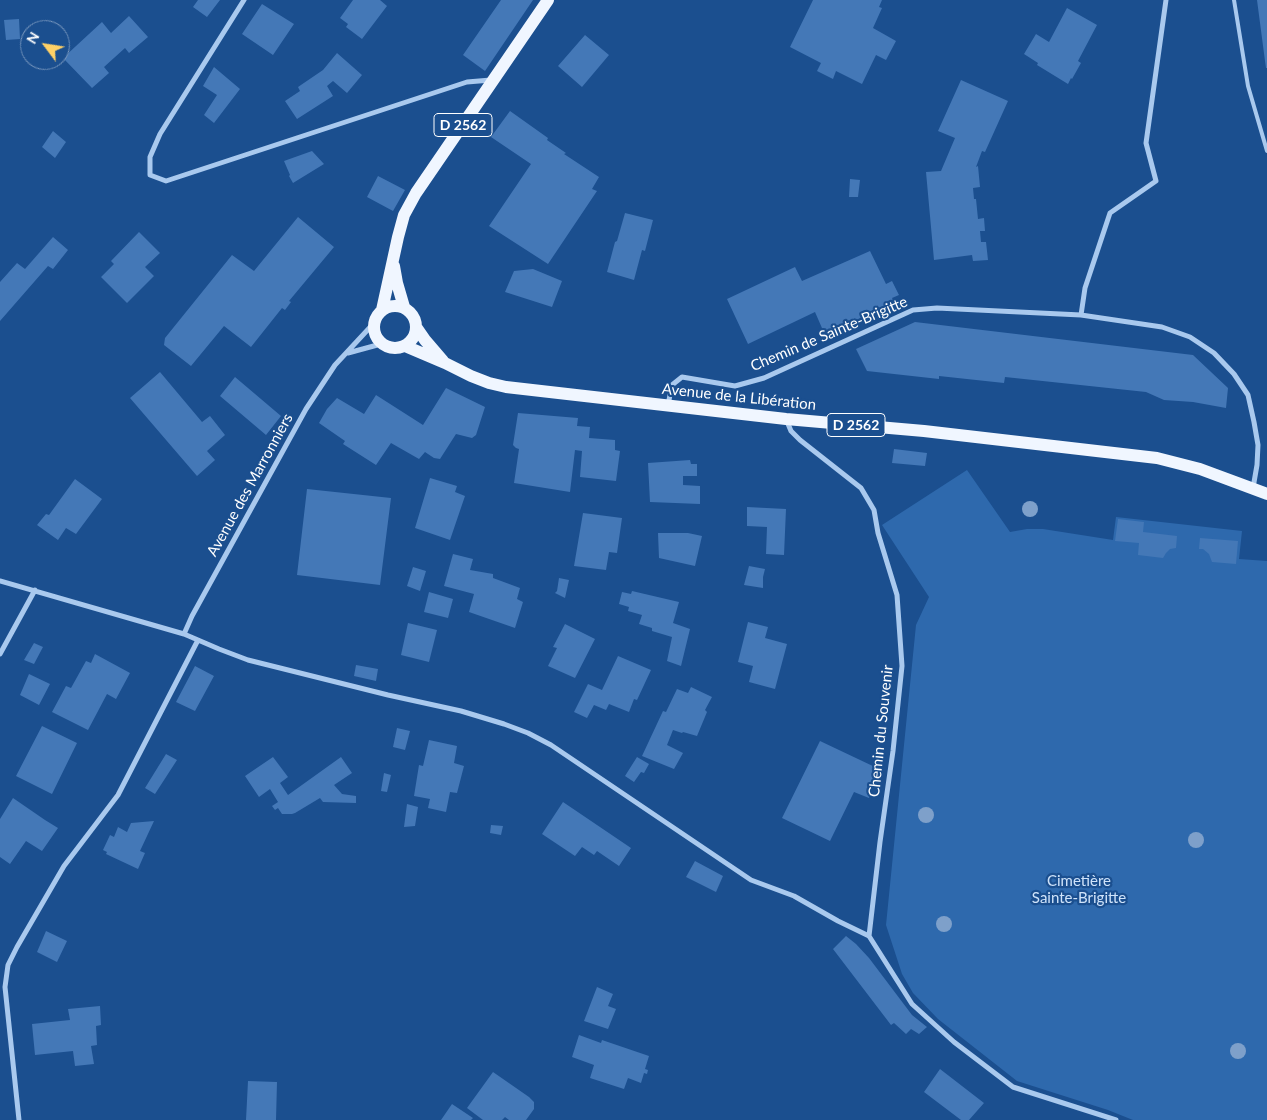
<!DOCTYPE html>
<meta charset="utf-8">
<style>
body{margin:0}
#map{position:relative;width:1267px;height:1120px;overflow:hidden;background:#1b4f8f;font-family:Lato,sans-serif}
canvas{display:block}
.north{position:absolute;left:20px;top:20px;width:50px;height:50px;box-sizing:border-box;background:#1b4f8f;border:1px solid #7695bc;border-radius:50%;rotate:301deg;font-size:14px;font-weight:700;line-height:20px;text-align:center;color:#fff}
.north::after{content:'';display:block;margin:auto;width:18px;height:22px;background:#ffd166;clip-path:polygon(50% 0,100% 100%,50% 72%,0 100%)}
</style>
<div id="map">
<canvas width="1267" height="1120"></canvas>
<div class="north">N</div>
</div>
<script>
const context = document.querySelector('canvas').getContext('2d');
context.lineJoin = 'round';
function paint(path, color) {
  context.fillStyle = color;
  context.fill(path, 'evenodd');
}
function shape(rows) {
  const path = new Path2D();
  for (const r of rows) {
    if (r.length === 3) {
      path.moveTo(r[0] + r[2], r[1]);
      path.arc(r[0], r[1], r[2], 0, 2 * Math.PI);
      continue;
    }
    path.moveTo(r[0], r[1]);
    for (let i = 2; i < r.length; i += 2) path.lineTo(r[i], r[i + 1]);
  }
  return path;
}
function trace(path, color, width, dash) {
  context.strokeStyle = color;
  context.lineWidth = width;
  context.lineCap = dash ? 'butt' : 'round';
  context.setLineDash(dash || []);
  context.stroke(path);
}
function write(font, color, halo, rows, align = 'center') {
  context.font = font + ' Lato,sans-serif';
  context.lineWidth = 4.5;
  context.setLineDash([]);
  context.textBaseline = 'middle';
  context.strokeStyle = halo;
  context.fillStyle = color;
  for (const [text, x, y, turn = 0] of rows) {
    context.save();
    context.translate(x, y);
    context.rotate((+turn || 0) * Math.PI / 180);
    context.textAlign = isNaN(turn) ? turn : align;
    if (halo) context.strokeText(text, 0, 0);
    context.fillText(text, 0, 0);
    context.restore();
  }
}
const green = shape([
 [967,470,1010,532,1027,529,1043,529,1113,540,1116,517,1242,531,1239,559,1267,561,1267,1120,1133,1120,1108,1110,1017,1081,938,1019,913,993,902,974,886,925,916,625,929,597,882,525]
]);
const building = shape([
 [198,0,220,0,207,17,193,7],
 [353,0,380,0,387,6,362,39,346,27,348,24,340,18],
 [501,0,533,0,485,71,463,55],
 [813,0,882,0,879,7,882,8,873,28,896,41,886,60,876,55,862,84,836,71,833,79,817,71,821,63,790,47],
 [1257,0,1267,0,1267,68,1266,68,1265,61],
 [262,4,294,24,273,55,242,34],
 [1067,8,1097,25,1078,61,1081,63,1072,79,1071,78,1068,84,1037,65,1038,63,1024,54,1036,34,1049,42],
 [129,16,148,37,129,53,125,48,104,67,109,73,92,88,63,58,102,22,111,33],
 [19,19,20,39,6,40,4,20],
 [585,35,609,55,582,87,558,66],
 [337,53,362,75,347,93,333,81,327,86,333,96,297,119,285,101,300,91,298,87,323,70],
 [214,67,240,89,214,123,204,115,217,95,203,86],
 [961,80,1008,101,985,152,982,151,976,167,978,166,980,187,973,188,974,199,976,199,978,219,984,218,985,231,980,231,981,242,986,242,988,260,973,261,972,255,934,260,926,172,941,171,955,138,938,131],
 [510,111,548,138,547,140,566,153,564,154,599,177,592,189,597,191,548,264,489,226,531,164,491,137],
 [53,131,66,142,55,158,42,147],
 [312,151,324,164,293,183,289,176,290,175,284,161],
 [378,176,405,190,393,211,367,197],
 [850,179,860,180,858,197,849,197],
 [625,213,653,220,645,251,642,250,634,280,607,272,615,242,617,241],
 [298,217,334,247,289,301,291,302,285,310,282,308,251,347,224,326,191,366,164,345,165,338,232,255,254,271],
 [139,232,160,253,145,267,154,276,127,303,101,277,114,264,111,261],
 [53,237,68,250,53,269,48,266,0,321,0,282,17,263,25,269],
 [870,251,886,284,892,281,899,295,892,298,894,302,825,335,815,312,748,344,727,299,795,267,802,281],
 [533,269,562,281,552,307,505,292,514,271],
 [915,322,1193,355,1228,388,1226,408,1193,402,1164,400,1146,392,1005,377,1004,383,939,376,939,379,867,371,856,349],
 [160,372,202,422,210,416,225,435,207,451,215,460,197,476,130,398],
 [235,377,281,416,266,435,220,396],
 [446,388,485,407,476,435,472,438,456,434,440,459,434,458,425,452,419,459,391,443,376,465,343,444,345,441,319,423,327,409,337,398,364,414,376,395,423,425],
 [518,413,578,418,577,426,590,427,589,438,615,440,615,450,620,451,616,481,580,477,582,451,575,450,570,492,514,483,519,449,516,448,513,445],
 [894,449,927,453,925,466,892,463],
 [690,460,691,464,697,464,697,476,683,476,683,485,700,486,700,504,650,502,648,463],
 [430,478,457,486,455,492,465,496,450,540,415,528],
 [75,479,102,499,76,534,66,528,58,540,37,525,46,514,49,515],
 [307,489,391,498,380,585,297,575],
 [747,507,786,509,784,555,766,554,767,527,747,526],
 [583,513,622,518,617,553,609,552,606,570,574,566],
 [1118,519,1144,522,1143,532,1177,536,1176,548,1170,549,1166,553,1163,558,1138,555,1139,543,1115,541],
 [658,533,688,533,702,536,695,566,659,558],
 [1200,538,1238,541,1236,564,1212,562,1209,554,1203,549,1199,549],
 [453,554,473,559,470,570,493,574,493,578,520,588,517,599,523,602,515,628,469,612,474,594,444,586],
 [749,566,765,569,763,577,763,588,744,585],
 [413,567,426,571,420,591,407,586],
 [559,578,569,580,565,598,555,593,557,591],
 [632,591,679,602,673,623,690,629,681,666,667,661,672,637,652,631,652,628,639,624,642,615,628,611,629,607,619,604,622,592,631,594],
 [429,592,453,599,448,618,424,612],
 [748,622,768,627,765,638,787,644,775,689,749,682,753,666,738,662],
 [408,623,437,630,429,662,401,655],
 [565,624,595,639,575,678,548,666,557,648,553,647],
 [34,643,43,647,34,664,24,660],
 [95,654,130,673,116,699,107,694,88,730,52,712,66,686,71,688,86,661,91,663],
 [618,656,651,670,637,700,634,699,629,712,609,704,606,710,594,705,587,718,574,712,588,684,602,690],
 [356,665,378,669,376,681,354,676],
 [195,666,214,676,195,711,176,702],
 [29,674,50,684,39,705,20,695],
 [691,687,712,697,705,710,707,712,697,736,683,732,682,733,673,730,667,745,683,753,674,769,642,756,663,711,666,712,677,689,688,693],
 [42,726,77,743,52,794,16,776],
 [397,728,410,731,405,750,393,747],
 [429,740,457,746,454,763,464,766,457,793,450,792,446,812,428,808,430,799,414,796,419,765,423,766],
 [820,741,877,768,869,798,854,792,830,841,782,818],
 [166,754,177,760,155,794,145,788],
 [273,757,288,777,280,783,288,795,341,757,352,773,334,785,342,794,356,796,356,803,323,802,320,798,295,813,292,814,282,814,278,808,275,810,272,806,278,802,270,789,259,797,245,776],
 [637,757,649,764,644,773,641,772,634,782,625,776],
 [384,773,391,775,387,792,381,791],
 [13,798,45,820,58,828,42,851,26,841,10,864,0,857,0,819],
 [563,802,631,848,619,866,597,851,594,855,582,847,575,856,542,834],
 [407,804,418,807,415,826,404,827],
 [154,821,140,851,145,853,138,869,106,854,107,852,103,850,110,835,114,837,118,827,127,832,131,823],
 [491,825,503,826,501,835,490,833],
 [695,861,723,876,716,892,686,877],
 [46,931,67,941,57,962,37,952],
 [846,936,856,944,869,958,912,1015,927,1027,919,1034,911,1029,906,1034,894,1023,891,1025,833,949],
 [597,987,613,994,608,1006,616,1009,608,1029,584,1021],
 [100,1006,101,1025,96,1026,97,1045,91,1046,94,1064,75,1066,73,1051,35,1055,32,1024,70,1020,68,1009],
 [579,1035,601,1043,602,1040,649,1056,645,1069,648,1070,647,1074,644,1073,641,1083,628,1078,624,1089,590,1078,594,1065,572,1057],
 [940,1069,984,1103,969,1120,961,1120,924,1092],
 [493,1072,529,1097,534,1102,534,1109,526,1120,509,1120,505,1117,502,1120,483,1120,467,1108],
 [248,1081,277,1082,276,1120,246,1120],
 [452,1104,473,1118,471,1120,441,1120]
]);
const lane = shape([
 [1234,0,1248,86,1267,151]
]);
const street = shape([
 [244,0,160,134,150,157,150,175,166,181,467,82,491,80],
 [1081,315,1085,288,1110,213,1156,181,1146,143,1166,0],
 [348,353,381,344],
 [668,405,672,385,682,377,735,386,764,378,913,310,937,308,1081,315,1162,327,1190,337,1214,353,1234,374,1248,395,1254,422,1258,445,1257,465,1253,488],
 [786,419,791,431,800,440,861,488,874,510,878,533,897,595,902,666,893,751,880,842,869,936],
 [0,581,184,634,219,649,248,660,388,695,461,711,504,724,528,733,551,745,751,880,794,896,838,921,869,936],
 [184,634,192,616,306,409,335,365,374,323],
 [0,654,35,590],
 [869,936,912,1004,954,1042,1013,1087,1116,1120],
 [19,1120,5,987,8,965,17,947,64,866,118,795,198,640]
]);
const primary = shape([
 [394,266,397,283,404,307],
 [395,327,21],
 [382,310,398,237,404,215,416,193,548,0],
 [416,327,425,340,443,361],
 [405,346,445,363,471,376,489,383,506,387,786,419,924,431,1157,458,1200,469,1267,494]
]);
const trees = [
 [1030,509],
 [926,815],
 [1196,840],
 [944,924],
 [1238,1051]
];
const shields = [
 [463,125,58],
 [856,425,58]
];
const shieldNames = [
 ["D 2562",463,125],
 ["D 2562",856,425]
];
const streetNames = [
 ["Chemin de Sainte-Brigitte",829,334,-23],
 ["Avenue de la Libération",739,397,6],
 ["Avenue des Marronniers",250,485,-61],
 ["Chemin du Souvenir",881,731,-84]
];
const parkNames = [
 ["Cimetière",1079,881],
 ["Sainte-Brigitte",1079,898]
];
paint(green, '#2e69ad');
paint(building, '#4478b7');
trace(lane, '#a9c9ee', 4);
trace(street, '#a9c9ee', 5);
trace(primary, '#f0f6ff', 12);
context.fillStyle = '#7ea0ca';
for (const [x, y] of trees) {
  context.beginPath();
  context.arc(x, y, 8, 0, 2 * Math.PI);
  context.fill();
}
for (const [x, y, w] of shields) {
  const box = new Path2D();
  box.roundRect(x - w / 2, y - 11.5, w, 23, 4);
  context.fillStyle = '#1b4f8f';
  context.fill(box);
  trace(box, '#fff', 1);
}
write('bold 14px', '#fff', null, shieldNames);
write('15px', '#fff', '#1b4f8f', streetNames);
write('15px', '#cfe3fa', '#1b4f8f', parkNames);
</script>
